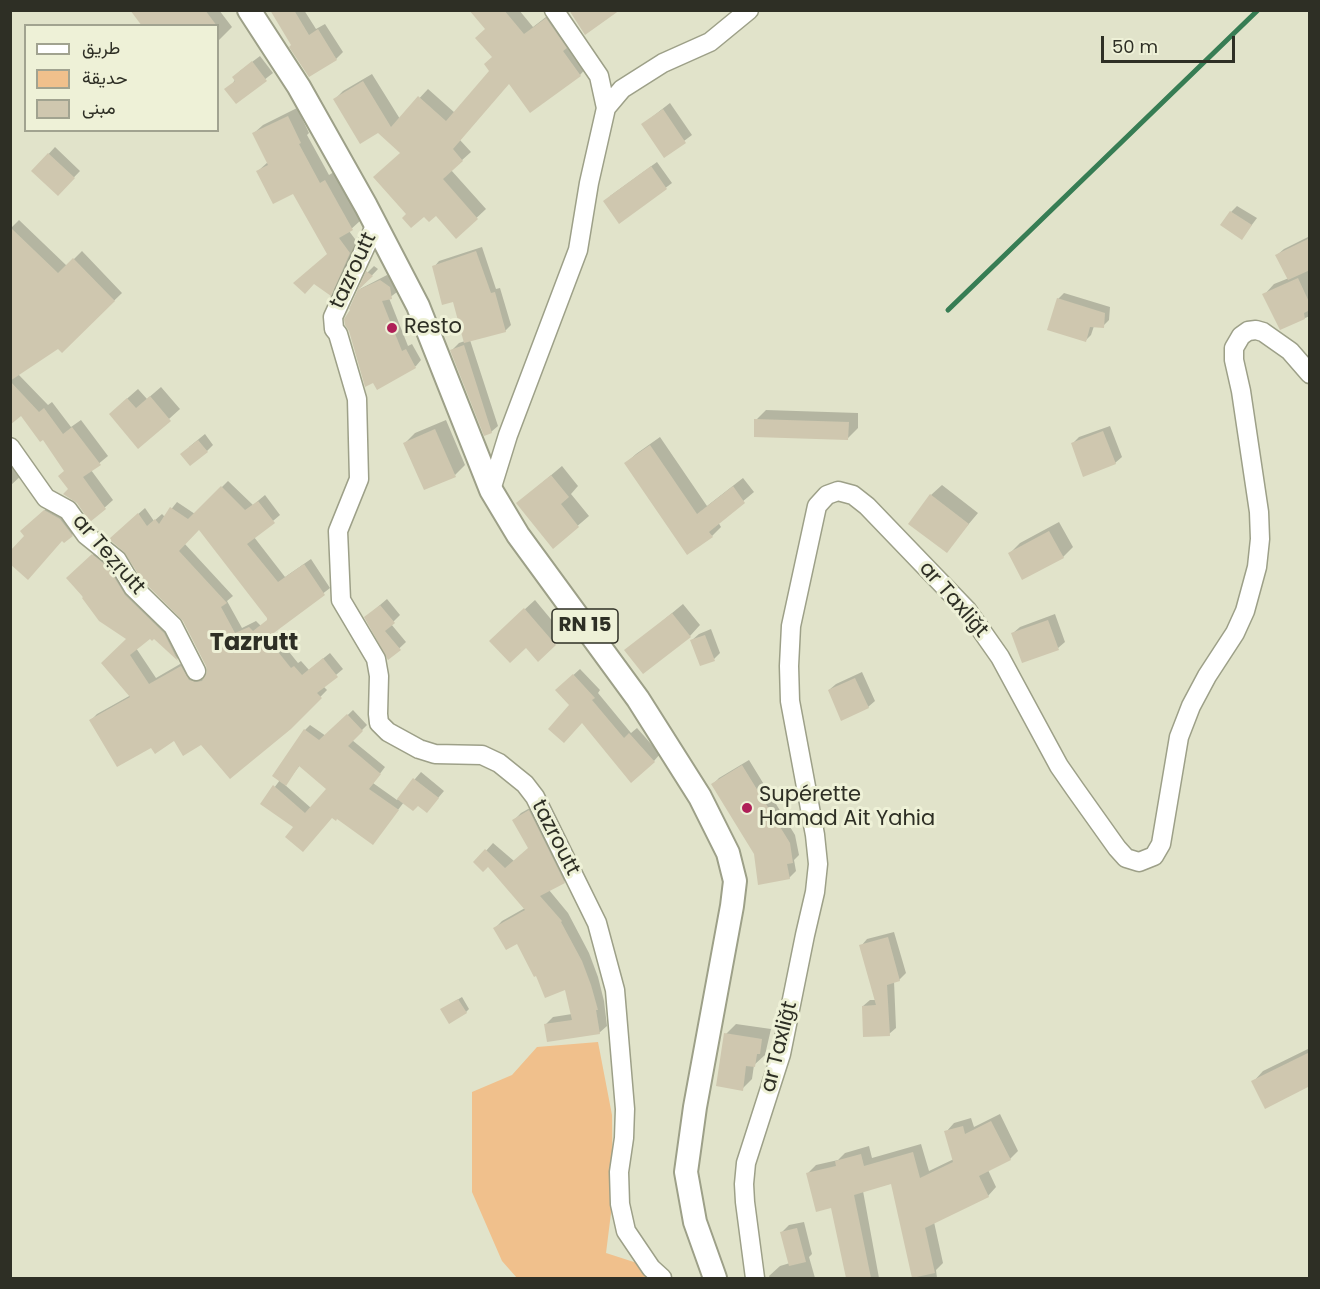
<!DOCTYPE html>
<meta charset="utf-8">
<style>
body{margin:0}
#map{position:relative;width:1320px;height:1289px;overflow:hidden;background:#e1e3ca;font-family:Poppins,Vazirmatn,sans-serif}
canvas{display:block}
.frame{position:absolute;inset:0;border:12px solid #2e2f25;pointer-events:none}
.legend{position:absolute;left:24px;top:24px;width:195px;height:108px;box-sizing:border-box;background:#eef1d7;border:2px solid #a1a390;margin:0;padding:8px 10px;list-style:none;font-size:18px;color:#2e2f25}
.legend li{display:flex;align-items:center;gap:12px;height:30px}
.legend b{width:30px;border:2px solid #a1a390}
.scale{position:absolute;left:1101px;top:36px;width:134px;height:27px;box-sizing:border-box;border:3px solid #2e2f25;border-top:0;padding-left:8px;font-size:18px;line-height:21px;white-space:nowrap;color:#2e2f25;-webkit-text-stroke:4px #eef1d7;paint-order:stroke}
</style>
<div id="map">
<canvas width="1320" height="1289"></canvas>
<div class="frame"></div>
<ul class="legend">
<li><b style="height:8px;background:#fff"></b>طريق</li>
<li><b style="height:16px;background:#f0c08c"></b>حديقة</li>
<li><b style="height:16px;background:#cfc7af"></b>مبنى</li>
</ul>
<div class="scale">50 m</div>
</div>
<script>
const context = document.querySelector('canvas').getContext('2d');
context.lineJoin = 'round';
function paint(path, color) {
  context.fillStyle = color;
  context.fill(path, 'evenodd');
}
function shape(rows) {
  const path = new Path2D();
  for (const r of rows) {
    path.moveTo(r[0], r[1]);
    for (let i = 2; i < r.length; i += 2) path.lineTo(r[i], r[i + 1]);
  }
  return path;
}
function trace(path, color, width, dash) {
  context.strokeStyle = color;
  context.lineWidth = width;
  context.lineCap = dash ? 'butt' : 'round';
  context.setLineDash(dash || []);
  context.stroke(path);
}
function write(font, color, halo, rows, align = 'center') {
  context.font = font + ' Poppins,sans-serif';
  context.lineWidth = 6;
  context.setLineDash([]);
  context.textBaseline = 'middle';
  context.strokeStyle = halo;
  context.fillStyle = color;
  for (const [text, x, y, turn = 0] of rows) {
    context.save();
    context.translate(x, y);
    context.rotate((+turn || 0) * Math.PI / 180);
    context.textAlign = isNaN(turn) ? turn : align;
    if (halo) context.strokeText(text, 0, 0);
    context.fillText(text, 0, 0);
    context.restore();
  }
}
const green = shape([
 [598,1042,612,1115,613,1197,606,1253,637,1263,651,1278,517,1278,502,1261,472,1192,472,1092,512,1075,537,1047]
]);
const shadow = shape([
 [131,10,219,10,232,27,218,41,218,26,188,26],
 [277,10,304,10,316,29,325,24,343,52,336,59,293,45],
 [471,10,519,10,533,27,555,10,588,66,580,75,510,82,460,140,471,152,451,170,486,209,456,237,436,213,408,214,402,152,378,131,334,100,343,91,372,74,400,119,428,89,455,113,491,71,493,56,486,28],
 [260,56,273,73,236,102,233,83,240,71],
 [670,103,692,135,664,156,643,124],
 [297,108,309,133,307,135,329,175,334,172,361,220,349,231,358,243,339,285,330,294,328,253,294,191,258,171,268,162,254,133,263,125],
 [55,147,80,171,58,194,33,171],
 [657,162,672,183,620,222,610,196],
 [1237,206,1257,218,1242,238,1231,212],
 [19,220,67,266,82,251,122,293,62,351,58,347,18,374,48,405,52,402,71,427,81,420,108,456,91,470,113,500,91,520,70,489,66,470,43,438,21,413,10,414,10,229],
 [1310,236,1310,268,1308,269,1310,316,1281,328,1264,295,1274,284,1289,278,1277,255,1284,249],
 [482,247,496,289,500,288,511,325,505,331,470,340,498,426,491,432,452,350,459,343,465,341,454,301,434,267,439,261],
 [374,266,378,269,360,288,368,272],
 [387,275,396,281,397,292,389,298,408,346,412,344,421,360,416,366,377,388,351,309,360,289],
 [1064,293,1110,307,1109,320,1103,326,1094,326,1091,335,1085,341,1058,299],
 [161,387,180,409,138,447,121,404,138,389,147,399],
 [766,410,858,413,858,428,848,438,756,420],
 [446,420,465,465,455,475,405,443,415,433],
 [1110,426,1122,457,1115,463,1072,444,1079,437],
 [205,434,213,445,207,451,189,447],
 [660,437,707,506,743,478,754,492,718,522,721,527,712,536,626,463,636,454],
 [11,453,25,472,10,486],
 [562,466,578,486,571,494,589,516,553,547,518,503],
 [228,481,253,505,265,495,280,515,254,537,285,577,311,559,330,588,273,632,298,663,301,661,309,670,330,653,343,669,323,686,327,690,290,728,174,739,151,746,91,720,97,714,131,695,128,639,84,598,68,578,99,549,184,653,178,659,154,637,149,637,136,648,156,678,187,660,197,675,208,675,207,665,184,620,117,533,145,508,154,521,162,514,165,517,177,502,195,514],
 [199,528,269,619,261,626,256,621,242,628,227,601,233,596,184,543],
 [942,485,978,513,946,551,931,495],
 [51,504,78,529,72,535,63,539,26,536,22,532],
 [1059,522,1073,547,1063,557,1010,553,1020,543],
 [387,599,400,615,391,624,406,642,389,658,373,611],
 [535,600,564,635,538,659,526,646,501,631],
 [683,604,700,625,690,636,626,651],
 [1055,614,1065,642,1058,648,1013,633,1020,627],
 [711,629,720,653,714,659,692,640,699,634],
 [580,669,600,690,598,693,631,733,637,728,660,754,654,761,582,721,571,705,557,690],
 [862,672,875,701,868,707,829,690,836,684],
 [353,710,367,725,352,740,385,767,373,783,397,800,421,772,444,791,427,811,418,804,404,802,373,843,337,817,333,816,296,827,262,804,280,780,305,730,310,725,326,736],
 [300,765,328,789,311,808,285,785],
 [749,760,795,835,799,855,794,860,796,871,789,878,713,784,719,778],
 [537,804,571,875,564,882,549,890,568,913,589,953,598,977,604,1001,607,1026,599,1033,546,1024,553,1017,572,1014,566,988,517,942,495,928,502,921,525,908,488,865,476,862,493,843,514,861,530,848,514,820,521,813],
 [894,932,906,973,899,980,894,981,896,1028,889,1034,863,1006,870,1000,876,1000,861,946,867,939],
 [462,997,469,1009,466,1012,442,1009],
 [736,1024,771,1029,765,1055,754,1065,752,1079,742,1089,726,1034],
 [1310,1048,1310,1084,1253,1082,1263,1071],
 [1000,1114,1018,1151,1010,1159,988,1170,996,1187,988,1196,934,1222,943,1263,936,1270,937,1278,914,1278,893,1183,863,1191,879,1278,847,1278,832,1206,807,1174,816,1165,838,1160,845,1153,869,1146,872,1158,921,1144,929,1171,954,1159,946,1132,954,1123,971,1118,974,1127],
 [804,1222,812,1254,809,1257,815,1278,770,1278,769,1276,780,1266,790,1263,782,1232,789,1225]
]);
const stream = shape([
 [948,310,1258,10]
]);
const building = shape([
 [130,10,205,10,217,26,142,26],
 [270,10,294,10,309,35,318,29,337,60,309,77,289,47,291,45],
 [469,10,504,10,524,34,546,18,567,48,563,51,581,76,530,113,509,84,453,149,463,161,443,179,478,219,456,239,436,216,429,222,424,217,411,228,402,218,406,214,373,177,400,153,378,133,360,144,333,99,363,81,391,127,418,96,446,121,489,71,484,64,492,57,475,38,485,29],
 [569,10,620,10,585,35],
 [252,61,267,81,236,104,224,89,235,81,232,77],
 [663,109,686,143,664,158,641,124],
 [288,116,301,143,299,144,320,183,325,180,353,230,339,238,350,253,331,296,314,284,305,294,293,283,327,254,293,194,273,204,256,171,268,165,252,133],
 [48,153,75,178,58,196,31,171],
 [651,166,667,189,619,224,603,201],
 [1230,211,1252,225,1242,240,1220,225],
 [10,227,58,273,73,258,115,301,62,353,58,349,10,381],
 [1310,238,1310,270,1288,280,1275,255],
 [476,251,491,293,495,292,506,332,464,343,453,302,442,305,432,266],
 [366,271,373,276,358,290,380,280,390,287,392,299,382,301,402,351,406,349,416,368,377,390,373,383,365,387,349,331,345,325,344,319,350,310,349,309],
 [1298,278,1310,304,1310,310,1304,313,1305,319,1280,330,1262,294],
 [1057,298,1105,313,1104,328,1090,327,1086,342,1047,330],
 [464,345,492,433,484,436,450,350],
 [10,381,39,412,44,408,63,434,72,427,101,465,83,477,106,509,90,522,77,503,63,494,68,489,58,476,64,471,43,440,40,442,21,416,10,425],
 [150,396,171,421,138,449,109,414,127,398,136,408],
 [754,419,849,422,848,440,754,437],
 [435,429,456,477,424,490,403,443],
 [1103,431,1116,464,1083,477,1071,443],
 [198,440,208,452,190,466,180,454],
 [650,445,697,514,733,486,745,503,709,532,713,537,687,555,624,463],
 [551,475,569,497,561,504,579,527,553,549,516,503],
 [221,486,245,510,258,501,275,523,247,544,278,582,304,564,325,595,267,638,291,668,294,666,302,675,323,658,338,677,317,693,322,698,291,729,230,779,201,745,183,756,174,741,155,754,151,748,117,767,89,720,130,697,101,663,126,639,99,621,82,598,83,597,66,578,92,554,108,567,125,595,164,633,178,661,154,639,152,641,150,639,130,655,149,684,181,666,189,680,196,682,202,681,207,672,206,666,183,621,142,580,124,552,109,539,138,513,147,526,155,519,159,524,170,507,188,519],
 [199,530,267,618,267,620,253,631,249,627,235,633,221,607,227,603,179,551],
 [930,494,969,524,947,553,908,524],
 [44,510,60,519,73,536,64,543,62,541,28,580,10,564,10,551,24,536,20,531],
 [1049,531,1064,558,1022,580,1008,553],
 [380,605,395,623,385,631,401,650,388,660,364,617],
 [524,608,556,645,538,662,526,648,510,663,489,641],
 [672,613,691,637,643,674,624,650],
 [1048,620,1059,650,1022,663,1011,633],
 [705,635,715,661,700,666,690,640],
 [573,674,595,698,592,700,624,738,629,733,655,762,631,783,582,723,564,743,548,729,569,705,555,690],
 [855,678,869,708,841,721,828,690],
 [347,714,363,731,348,746,381,774,369,789,399,810,373,845,337,819,336,821,332,818,303,852,285,837,293,827,260,804,273,785,305,813,326,789,299,766,286,786,272,776,304,729,319,740],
 [742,765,790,843,793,863,787,864,790,879,758,885,754,854,711,784],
 [413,778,439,798,427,813,418,806,413,811,397,799],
 [529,810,565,883,540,896,562,921,561,922,582,961,591,985,598,1010,596,1010,600,1034,547,1042,544,1024,572,1020,565,990,545,998,536,976,534,977,517,944,506,950,493,928,525,910,488,867,483,872,473,862,485,849,505,868,528,848,512,820],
 [888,937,900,981,887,985,890,1036,863,1037,862,1006,876,1005,859,945],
 [458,999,467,1013,449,1024,440,1009],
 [724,1033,762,1039,760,1054,757,1054,755,1067,746,1066,743,1091,716,1086],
 [1310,1052,1310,1086,1265,1109,1251,1081],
 [991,1121,1011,1160,979,1176,989,1197,925,1228,935,1273,912,1278,891,1184,854,1195,871,1278,846,1278,831,1208,816,1212,806,1173,836,1166,835,1161,861,1154,864,1166,913,1152,920,1178,953,1162,944,1131,963,1126,965,1134],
 [797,1228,806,1262,789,1266,780,1232]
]);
const minor = shape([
 [606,108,622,89,663,63,710,42,749,10],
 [376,224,333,317,334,329,338,334,357,399,359,479,338,531,341,600,376,659,379,676,378,714,379,723,388,732,419,749,435,754,482,755,499,763,525,784,535,797,597,923,615,990,625,1109,624,1138,619,1172,620,1204,626,1231,651,1268,662,1278],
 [10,447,46,498,68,510,86,535,117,560,133,587,173,626,196,671],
 [491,490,508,435,578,250,589,183,606,108,599,76,554,10],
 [755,1278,745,1202,744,1184,746,1163,781,1054,805,935,815,892,818,864,815,835,790,701,789,666,791,626,817,506,827,495,838,491,853,495,867,506,967,610,1000,657,1059,766,1075,789,1117,848,1126,858,1139,862,1154,856,1161,844,1179,737,1191,706,1207,676,1235,633,1245,611,1257,567,1260,539,1259,512,1241,391,1234,360,1234,348,1241,336,1248,331,1256,330,1263,332,1290,351,1310,374]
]);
const major = shape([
 [249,10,299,87,366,206,418,306,491,490,518,535,638,699,700,797,728,853,735,881,732,906,695,1107,686,1172,695,1222,715,1278]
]);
const markers = [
 [392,328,6,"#af2058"],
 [747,808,6,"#af2058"]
];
const shields = [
 [585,626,66]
];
const shieldNames = [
 ["RN 15",585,626]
];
const streetNames = [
 ["tazroutt",354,271,-65],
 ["ar Teẓṛutt",108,555,49],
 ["ar Taxliǧt",953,600,49],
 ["tazroutt",555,838,63],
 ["ar Taxliǧt",780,1047,-76]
];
const poiNames = [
 ["Resto",404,328],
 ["Supérette",759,796],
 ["Hamad Ait Yahia",759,820]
];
const quarterNames = [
 ["Tazrutt",254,644]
];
paint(green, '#f0c08c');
paint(shadow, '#0003');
trace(stream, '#377d54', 5);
paint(building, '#cfc7af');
trace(minor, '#9da088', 21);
trace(major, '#9da088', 26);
trace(minor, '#fff', 18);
trace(major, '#fff', 22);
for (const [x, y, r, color] of markers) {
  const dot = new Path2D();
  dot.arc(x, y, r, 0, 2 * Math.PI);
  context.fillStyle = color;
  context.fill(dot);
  trace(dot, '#eef1d7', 2);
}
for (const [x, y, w] of shields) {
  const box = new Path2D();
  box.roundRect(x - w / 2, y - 17, w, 34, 4.5);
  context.fillStyle = '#eef1d7';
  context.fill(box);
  trace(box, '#2e2f25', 1.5);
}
write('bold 20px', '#2e2f25', null, shieldNames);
write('21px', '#2e2f25', '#eef1d7', streetNames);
write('21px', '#2e2f25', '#eef1d7', poiNames, 'left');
write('bold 24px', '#2e2f25', '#eef1d7', quarterNames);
</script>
